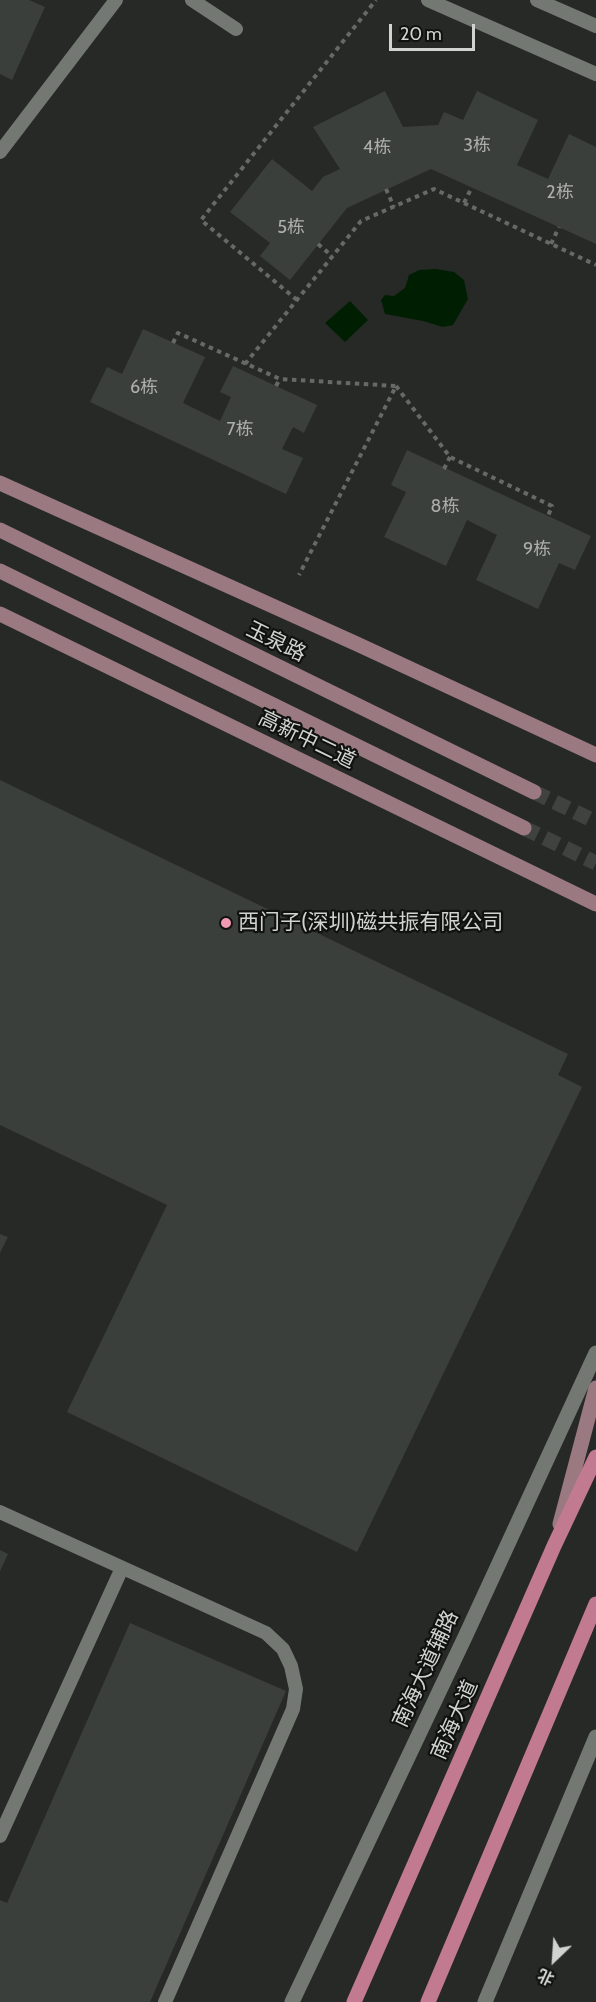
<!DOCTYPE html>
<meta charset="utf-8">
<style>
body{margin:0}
#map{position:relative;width:596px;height:2002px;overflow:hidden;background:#262926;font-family:Cabin,"Noto Sans SC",sans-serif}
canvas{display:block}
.north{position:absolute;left:524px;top:1930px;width:60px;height:60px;-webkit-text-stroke:4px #101110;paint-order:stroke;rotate:205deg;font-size:16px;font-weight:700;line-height:24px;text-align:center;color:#d0d3d0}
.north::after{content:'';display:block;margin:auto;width:21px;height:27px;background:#d0d3d0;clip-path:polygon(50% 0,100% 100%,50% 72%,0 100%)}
.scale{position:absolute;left:389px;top:24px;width:86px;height:27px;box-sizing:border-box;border:3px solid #d0d3d0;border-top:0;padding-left:8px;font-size:18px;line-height:21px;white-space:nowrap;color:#d0d3d0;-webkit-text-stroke:4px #101110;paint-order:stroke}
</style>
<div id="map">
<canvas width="596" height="2002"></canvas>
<div class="north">北</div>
<div class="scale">20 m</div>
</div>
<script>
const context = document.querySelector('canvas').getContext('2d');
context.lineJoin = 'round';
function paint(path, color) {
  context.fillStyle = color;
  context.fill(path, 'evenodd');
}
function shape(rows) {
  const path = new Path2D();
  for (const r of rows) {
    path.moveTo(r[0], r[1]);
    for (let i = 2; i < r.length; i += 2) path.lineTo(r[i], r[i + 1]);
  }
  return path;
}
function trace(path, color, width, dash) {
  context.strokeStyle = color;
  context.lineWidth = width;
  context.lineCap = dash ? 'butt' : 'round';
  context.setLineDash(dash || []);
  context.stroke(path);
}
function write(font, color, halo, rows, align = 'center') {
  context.font = font + ' Cabin,"Noto Sans SC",sans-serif';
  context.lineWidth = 4.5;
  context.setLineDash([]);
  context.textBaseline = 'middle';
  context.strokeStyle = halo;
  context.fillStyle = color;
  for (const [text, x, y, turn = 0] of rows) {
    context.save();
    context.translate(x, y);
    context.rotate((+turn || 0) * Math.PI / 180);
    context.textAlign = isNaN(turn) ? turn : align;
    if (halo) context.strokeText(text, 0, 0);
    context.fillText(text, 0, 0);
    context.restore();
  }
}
const water = shape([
 [436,269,454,272,464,280,468,299,453,325,443,327,423,321,385,314,381,300,385,295,394,296,405,288,409,275,419,270],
 [350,301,368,320,345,342,325,323]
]);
const building = shape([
 [0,0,29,0,45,7,12,80,0,74],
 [385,91,403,127,438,125,444,112,463,120,477,91,538,120,517,165,548,179,569,134,596,147,596,244,431,169,347,208,290,280,260,256,270,243,230,212,272,159,312,191,323,177,340,169,313,127],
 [143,329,205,357,183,403,220,421,231,397,220,392,233,366,317,405,304,433,293,427,282,449,303,458,286,494,90,402,107,367,122,374],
 [407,450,591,536,575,570,559,563,538,609,476,580,497,535,467,520,446,566,384,537,406,492,391,485],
 [0,780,568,1054,558,1075,582,1087,357,1552,67,1412,167,1205,0,1125],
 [0,1234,8,1237,0,1253],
 [0,1550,8,1554,0,1571],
 [130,1623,286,1691,150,2002,0,2002,0,1900,7,1903]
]);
const secondaryTunnel = shape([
 [534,792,596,822],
 [524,828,596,863]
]);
const path = shape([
 [386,189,394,207],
 [464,203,472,187],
 [318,244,332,256],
 [551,244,559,227],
 [297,300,201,220,376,0],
 [173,343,178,333,280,379,396,386,299,575],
 [245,364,361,221,434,189,596,265],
 [276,386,280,379],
 [396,386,450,457,552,506,548,516],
 [444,469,450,457]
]);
const lane = shape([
 [192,0,236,29],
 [428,0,596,74],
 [537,0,596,26],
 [0,152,116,0],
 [0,1512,266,1633,283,1649,291,1666,296,1689,293,1709,165,2002],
 [0,1836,122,1568]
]);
const street = shape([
 [292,2002,465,1637,596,1353],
 [485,2002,596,1737]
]);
const secondary = shape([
 [0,483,357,644,596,755],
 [0,530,534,792],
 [0,571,524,828],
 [0,614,596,904],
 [560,1524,596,1388]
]);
const primary = shape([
 [354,2002,554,1546,596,1457],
 [428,2002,596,1604]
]);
const markers = [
 [226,923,6,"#f19ab3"]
];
const numberNames = [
 ["3栋",477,146],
 ["4栋",377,148],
 ["2栋",560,193],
 ["5栋",291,228],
 ["6栋",144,388],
 ["7栋",240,430],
 ["8栋",445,507],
 ["9栋",537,550]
];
const streetNames = [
 ["玉泉路",276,642,26],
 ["高新中二道",307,740,26],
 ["南海大道辅路",426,1669,-65],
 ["南海大道",455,1720,-66]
];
const poiNames = [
 ["西门子(深圳)磁共振有限公司",238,923]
];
paint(water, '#001f02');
paint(building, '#3b3f3b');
trace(secondaryTunnel, '#404240', 15, [15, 8]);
trace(path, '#666966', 4, [4.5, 4.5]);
trace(lane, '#737873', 14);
trace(street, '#737873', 15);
trace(secondary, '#9a7981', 15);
trace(primary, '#c17a90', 15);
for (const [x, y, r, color] of markers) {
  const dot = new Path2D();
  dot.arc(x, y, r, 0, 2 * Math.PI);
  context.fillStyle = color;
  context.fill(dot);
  trace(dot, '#101110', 2);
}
write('18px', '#abaeab', null, numberNames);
write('21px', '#d0d3d0', '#101110', streetNames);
write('21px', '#d0d3d0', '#101110', poiNames, 'left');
</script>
